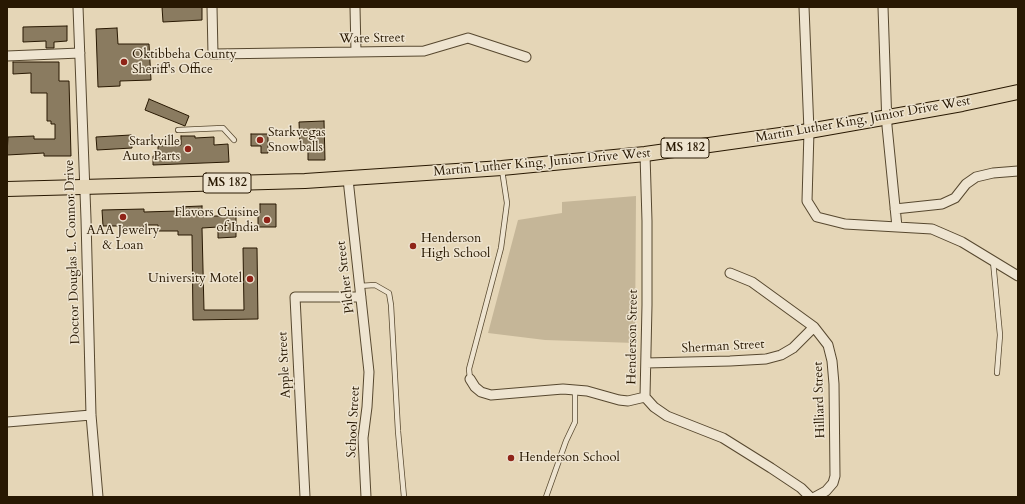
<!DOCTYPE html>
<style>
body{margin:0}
#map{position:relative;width:1025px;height:504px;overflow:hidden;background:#e5d6b7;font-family:Cardo,serif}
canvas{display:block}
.frame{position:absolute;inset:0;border:8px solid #281802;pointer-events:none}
</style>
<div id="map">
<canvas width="1025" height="504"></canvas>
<div class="frame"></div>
</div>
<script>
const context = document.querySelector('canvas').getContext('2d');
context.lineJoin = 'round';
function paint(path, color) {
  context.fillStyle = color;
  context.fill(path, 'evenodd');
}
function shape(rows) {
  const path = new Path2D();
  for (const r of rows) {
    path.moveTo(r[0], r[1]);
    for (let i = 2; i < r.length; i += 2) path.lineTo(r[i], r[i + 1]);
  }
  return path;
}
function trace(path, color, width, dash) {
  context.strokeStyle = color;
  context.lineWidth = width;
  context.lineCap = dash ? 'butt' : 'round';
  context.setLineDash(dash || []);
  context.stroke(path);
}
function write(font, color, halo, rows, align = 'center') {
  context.font = font + ' Cardo,serif';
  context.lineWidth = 3;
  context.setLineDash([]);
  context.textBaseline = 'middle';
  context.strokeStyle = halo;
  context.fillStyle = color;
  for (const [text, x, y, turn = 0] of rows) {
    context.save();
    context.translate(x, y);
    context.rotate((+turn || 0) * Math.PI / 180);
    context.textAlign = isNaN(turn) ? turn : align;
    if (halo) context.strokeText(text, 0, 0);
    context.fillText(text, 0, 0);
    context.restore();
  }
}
const green = shape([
 [636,196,635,343,545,340,488,333,518,220,562,213,562,202]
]);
const building = shape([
 [162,7,202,7,202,20,163,22,162,7],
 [67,26,67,41,54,42,54,48,46,48,46,41,23,42,23,27,67,26],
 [117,28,118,44,149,44,151,80,120,81,120,86,98,87,96,29,117,28],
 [13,62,59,62,59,81,69,81,71,156,44,156,44,153,7,155,8,137,34,136,34,139,55,139,55,124,51,124,51,121,47,121,47,93,31,93,31,73,13,74,13,62],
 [149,99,189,116,185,126,145,110,149,99],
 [324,121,325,160,308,160,308,146,300,147,299,122,324,121],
 [251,134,268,134,268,153,261,153,261,146,251,146,251,134],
 [131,135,132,148,97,150,96,137,131,135],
 [181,136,195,136,195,138,214,137,214,145,228,144,229,162,153,165,153,156,158,156,158,146,181,145,181,136],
 [260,204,276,204,276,227,258,227,258,213,260,213,260,204],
 [202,206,202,216,236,216,236,237,218,238,218,227,202,228,204,310,244,310,243,248,257,248,258,319,193,320,192,235,178,235,178,231,158,231,158,225,144,225,144,229,120,229,120,226,103,226,102,210,144,209,144,212,178,211,177,207,202,206]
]);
const lane = shape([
 [178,130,223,128,234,140],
 [993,261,1000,335,997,373],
 [359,286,375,285,389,293,391,305,398,431,404,497],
 [470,379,469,369,501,248,507,203,502,170],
 [546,497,566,441,575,422,575,390]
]);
const street = shape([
 [78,7,86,219,91,415,98,497],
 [212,7,213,54,424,51,468,38,526,57],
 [355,7,356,52],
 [804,7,809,131,807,201,817,217,845,224,932,229,962,242,1018,276],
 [883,7,887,126,897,227],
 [7,56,80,53],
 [645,154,647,221,647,305,645,397,654,407,667,416,723,438,771,468,801,488,810,497],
 [348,179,369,372,367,407,363,438,366,497],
 [895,209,942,204,955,198,966,184,976,177,993,173,1018,171],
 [730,273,752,282,814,327,828,345,832,361,834,384,835,476,833,483,826,491,815,497],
 [646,363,730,361,766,359,781,355,793,348,814,327],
 [470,379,475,387,481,392,491,395,563,389,587,391,619,400,628,401,645,397],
 [7,422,91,415],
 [305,497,295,297,361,297]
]);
const primary = shape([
 [7,189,305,181,502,168,645,154,809,131,962,104,1018,92]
]);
const markers = [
 [124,62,4,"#8f2418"],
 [260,140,4,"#8f2418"],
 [188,149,4,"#8f2418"],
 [123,217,4,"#8f2418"],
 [267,220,4,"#8f2418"],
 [413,246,4,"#8f2418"],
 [250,279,4,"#8f2418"],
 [511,458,4,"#8f2418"]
];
const shields = [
 [685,148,48],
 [227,183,48]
];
const shieldNames = [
 ["MS 182",685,148],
 ["MS 182",227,183]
];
const streetNames = [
 ["Ware Street",372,39,-1],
 ["Martin Luther King, Junior Drive West",863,120,-10],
 ["Martin Luther King, Junior Drive West",542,163,-5],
 ["Doctor Douglas L. Connor Drive",73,252,-92],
 ["Pilcher Street",346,277,-97],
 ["Henderson Street",633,337,-89],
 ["Sherman Street",723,347,-3],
 ["Apple Street",285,365,-93],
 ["Hilliard Street",820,400,-92],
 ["School Street",354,422,-87]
];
const poiNames = [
 ["Oktibbeha County",132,55],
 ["Sheriff's Office",132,70],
 ["Starkvegas",268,133],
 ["Snowballs",268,148],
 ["Starkville",180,142,"right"],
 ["Auto Parts",180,157,"right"],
 ["Flavors Cuisine",259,213,"right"],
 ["of India",259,228,"right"],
 ["AAA Jewelry",123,231,"center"],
 ["& Loan",123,246,"center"],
 ["Henderson",421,239],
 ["High School",421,254],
 ["University Motel",242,279,"right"],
 ["Henderson School",519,458]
];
paint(green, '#c5b698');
paint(building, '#8a7b60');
trace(building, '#281802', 1);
trace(lane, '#57482f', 6);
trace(street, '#57482f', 11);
trace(primary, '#281802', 16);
trace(lane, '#eee4d0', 4.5);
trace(street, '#eee4d0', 9);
trace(primary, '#e5d6b7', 14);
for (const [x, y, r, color] of markers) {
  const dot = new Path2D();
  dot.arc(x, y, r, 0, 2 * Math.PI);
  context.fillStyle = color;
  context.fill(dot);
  trace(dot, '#eee4d0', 1.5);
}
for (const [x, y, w] of shields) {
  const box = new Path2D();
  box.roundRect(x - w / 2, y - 10, w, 20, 3);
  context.fillStyle = '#eee4d0';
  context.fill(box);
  trace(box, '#281802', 1);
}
write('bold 12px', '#281802', null, shieldNames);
write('13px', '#281802', '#eee4d0', streetNames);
write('13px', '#281802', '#eee4d0', poiNames, 'left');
</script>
